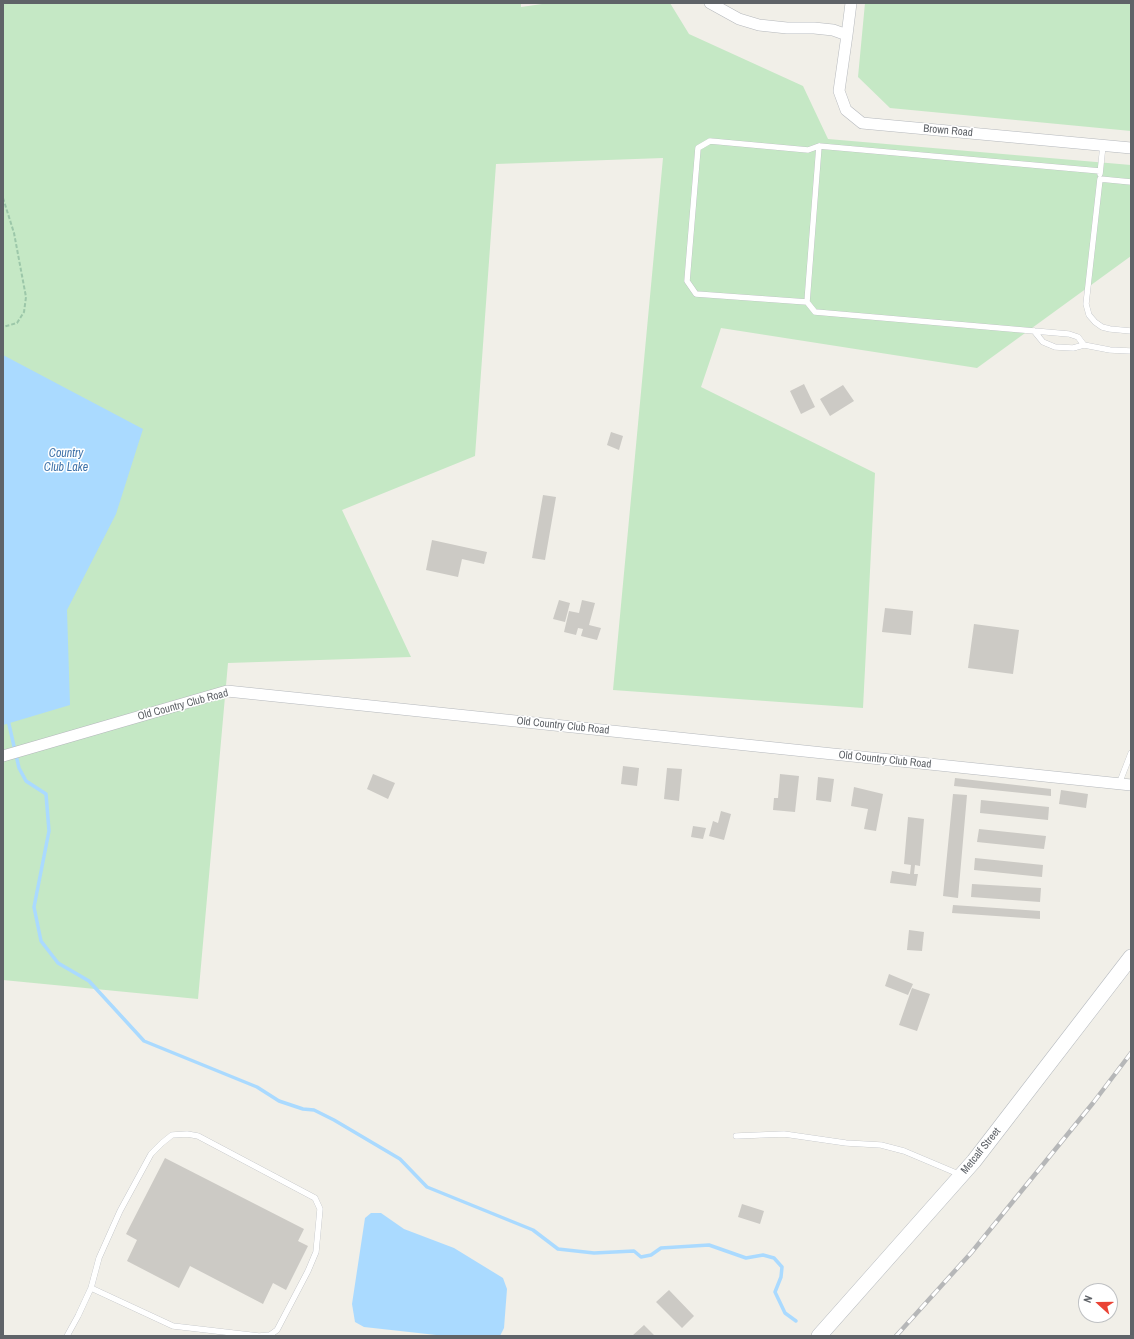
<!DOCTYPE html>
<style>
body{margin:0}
#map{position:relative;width:1134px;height:1339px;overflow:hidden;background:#f1efe8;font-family:"Archivo Narrow",sans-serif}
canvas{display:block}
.frame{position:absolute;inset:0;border:4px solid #5f6368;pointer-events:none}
.north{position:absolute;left:1078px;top:1283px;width:40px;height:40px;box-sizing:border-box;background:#fff;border:1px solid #bfc1c3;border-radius:50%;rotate:291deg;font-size:11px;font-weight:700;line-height:16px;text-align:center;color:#5f6368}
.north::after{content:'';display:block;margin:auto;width:14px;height:18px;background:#ea4335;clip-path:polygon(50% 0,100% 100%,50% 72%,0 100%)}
</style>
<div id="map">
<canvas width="1134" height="1339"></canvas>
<div class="frame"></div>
<div class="north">N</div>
</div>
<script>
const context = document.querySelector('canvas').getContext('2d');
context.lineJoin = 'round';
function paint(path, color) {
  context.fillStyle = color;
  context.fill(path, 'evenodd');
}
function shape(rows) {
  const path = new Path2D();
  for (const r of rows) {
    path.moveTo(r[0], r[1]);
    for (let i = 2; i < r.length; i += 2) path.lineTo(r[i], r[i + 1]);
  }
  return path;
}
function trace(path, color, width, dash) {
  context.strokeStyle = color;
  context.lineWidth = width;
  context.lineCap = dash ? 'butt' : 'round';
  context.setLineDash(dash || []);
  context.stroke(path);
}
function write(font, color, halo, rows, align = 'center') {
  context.font = font + ' "Archivo Narrow",sans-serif';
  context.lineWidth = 3;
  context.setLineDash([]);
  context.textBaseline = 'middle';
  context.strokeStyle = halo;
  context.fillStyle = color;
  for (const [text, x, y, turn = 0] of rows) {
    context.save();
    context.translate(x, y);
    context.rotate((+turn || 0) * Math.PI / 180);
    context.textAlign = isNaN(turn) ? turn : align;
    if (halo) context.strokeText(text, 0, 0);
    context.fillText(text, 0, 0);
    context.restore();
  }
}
const green = shape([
 [3,3,521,3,521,7,549,3,670,3,689,34,803,86,828,139,1131,165,1131,256,977,368,721,328,701,387,875,473,863,708,613,690,663,158,496,164,475,456,342,510,411,657,228,663,198,999,3,980],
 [865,3,1131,3,1131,131,890,108,858,77]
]);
const water = shape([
 [3,355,143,429,116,514,67,610,70,705,3,725],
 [371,1213,381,1213,404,1229,454,1248,503,1278,507,1289,504,1328,500,1336,445,1336,364,1327,355,1322,352,1304,365,1218]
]);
const stream = shape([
 [8,720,19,768,26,781,46,794,49,831,34,907,41,941,58,963,89,981,144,1041,257,1087,279,1101,303,1109,314,1110,334,1120,400,1159,427,1187,533,1230,558,1249,594,1253,634,1251,641,1257,651,1255,661,1248,709,1245,746,1258,763,1255,774,1258,782,1267,781,1277,775,1292,785,1313,796,1321]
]);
const building = shape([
 [804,384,815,407,801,414,790,391],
 [843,385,854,401,830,416,820,399],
 [611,432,623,436,619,450,607,445],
 [543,495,556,497,545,560,532,558],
 [432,540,487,552,484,564,462,559,458,577,426,570],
 [559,600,570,603,565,622,553,619],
 [582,600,595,603,589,625,601,628,597,640,581,636,583,629,578,628,576,635,564,632,569,611,579,613],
 [885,608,913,611,911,635,882,632],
 [974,624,1019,630,1013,674,968,668],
 [623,766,639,768,637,786,621,784],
 [667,768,682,769,679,801,664,799],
 [373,774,395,783,388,799,367,789],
 [780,774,799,776,795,812,773,810,774,798,778,798],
 [818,777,834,779,831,802,816,800],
 [955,778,1051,789,1051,796,954,786],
 [854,787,883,794,876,831,864,829,868,809,851,806],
 [1061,790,1088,794,1086,808,1059,804],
 [953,794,967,795,958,898,943,896],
 [981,800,1049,807,1048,820,980,813],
 [721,811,731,814,724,840,709,836,713,821,718,823],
 [908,817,924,819,920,866,915,865,914,874,918,874,916,886,890,883,892,871,910,874,911,865,904,864],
 [693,826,706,828,703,839,691,837],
 [979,829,1046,836,1044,849,977,842],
 [975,858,1043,865,1042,877,974,870],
 [972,884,1041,888,1040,902,971,897],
 [953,905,1040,911,1040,919,952,913],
 [909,930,924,932,922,951,907,950],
 [889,974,913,984,908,995,885,986],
 [912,988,930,994,917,1031,899,1025],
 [165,1158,304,1229,298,1241,308,1246,286,1290,273,1283,263,1304,190,1266,179,1288,127,1261,137,1240,126,1234],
 [742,1204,764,1211,760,1224,738,1217],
 [669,1290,694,1316,682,1328,656,1302],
 [644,1325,655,1336,632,1336]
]);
const path = shape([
 [3,198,14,233,26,297,24,312,17,323,3,327]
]);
const lane = shape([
 [1100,174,1103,145],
 [1131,182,1100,179,1086,304,1089,315,1095,322,1102,327,1110,329,1131,331],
 [807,302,696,294,687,281,698,148,710,141,808,150,819,146],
 [1034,331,1043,342,1055,347,1073,348,1084,345,1110,350,1131,351],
 [1084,345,1078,337,1069,334,815,312,807,302,819,146,1100,171],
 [1119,784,1131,753],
 [736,1136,784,1134,846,1143,881,1145,904,1151,961,1175],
 [67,1336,78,1316,91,1288,99,1258,120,1211,151,1154,162,1143,172,1135,187,1134,198,1136,315,1198,320,1209,316,1252,308,1271,277,1330,270,1335,259,1336,173,1326,91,1288]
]);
const street = shape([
 [710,3,739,19,759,25,787,28,814,28,833,30,847,35,851,3],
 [847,35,839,91,846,110,862,123,1131,148],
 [3,756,227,691,1131,785]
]);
const secondary = shape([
 [819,1336,974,1161,1131,957]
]);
const rail = shape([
 [896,1336,971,1253,1093,1103,1131,1053]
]);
const streetNames = [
 ["Brown Road",948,131,5],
 ["Old Country Club Road",183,705,-15],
 ["Old Country Club Road",563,726,6],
 ["Old Country Club Road",885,760,6],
 ["Metcalf Street",981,1151,-51]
];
const waterNames = [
 ["Country",66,454],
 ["Club Lake",66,468]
];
paint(green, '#c5e8c5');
paint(water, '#aadaff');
trace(stream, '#aadaff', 3.5);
paint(building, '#cccac5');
trace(lane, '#b5b8bc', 6);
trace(street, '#b5b8bc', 12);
trace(secondary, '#b6babf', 16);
trace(path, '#9cc7a9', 2, [4, 2]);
trace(lane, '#fff', 5.5);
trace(street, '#fff', 11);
trace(secondary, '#fff', 15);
trace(rail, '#b6b7b8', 4.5);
trace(rail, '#fff', 3, [9]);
write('11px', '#5f6368', '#fff', streetNames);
write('italic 12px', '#4174aa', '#fff', waterNames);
</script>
